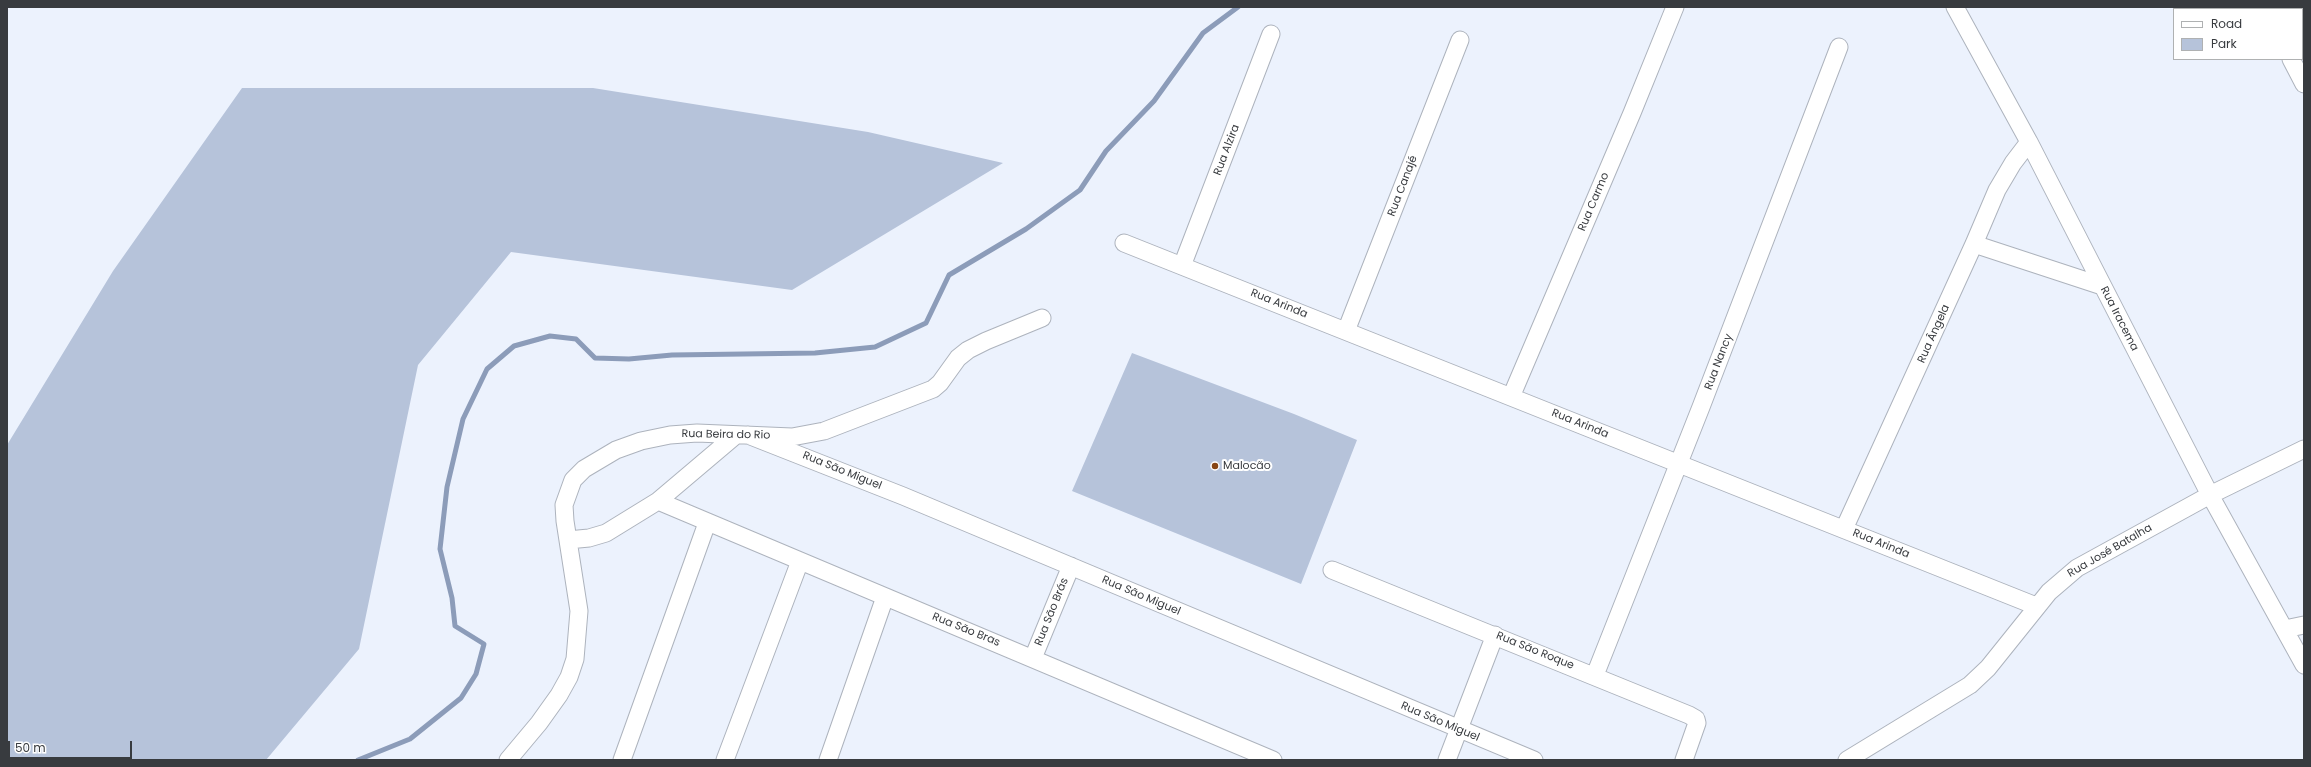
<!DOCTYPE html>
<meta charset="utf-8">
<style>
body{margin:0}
#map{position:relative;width:2311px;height:767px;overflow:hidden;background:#ecf2fd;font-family:Poppins,sans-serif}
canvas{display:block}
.frame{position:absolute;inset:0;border:8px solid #383b3f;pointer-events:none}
.legend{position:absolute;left:2173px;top:8px;width:130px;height:52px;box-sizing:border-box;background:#fff;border:1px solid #afb1b2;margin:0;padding:5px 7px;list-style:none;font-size:12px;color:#383b3f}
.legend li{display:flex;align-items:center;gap:8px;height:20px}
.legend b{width:20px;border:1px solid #afb1b2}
.scale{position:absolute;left:8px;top:741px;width:124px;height:18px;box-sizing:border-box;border:2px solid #383b3f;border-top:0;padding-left:5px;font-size:12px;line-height:14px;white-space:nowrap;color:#383b3f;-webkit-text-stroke:3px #fff;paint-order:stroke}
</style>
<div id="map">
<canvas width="2311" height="767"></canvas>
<div class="frame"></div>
<ul class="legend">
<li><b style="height:5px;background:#fff"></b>Road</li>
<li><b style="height:11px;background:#b6c3da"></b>Park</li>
</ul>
<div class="scale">50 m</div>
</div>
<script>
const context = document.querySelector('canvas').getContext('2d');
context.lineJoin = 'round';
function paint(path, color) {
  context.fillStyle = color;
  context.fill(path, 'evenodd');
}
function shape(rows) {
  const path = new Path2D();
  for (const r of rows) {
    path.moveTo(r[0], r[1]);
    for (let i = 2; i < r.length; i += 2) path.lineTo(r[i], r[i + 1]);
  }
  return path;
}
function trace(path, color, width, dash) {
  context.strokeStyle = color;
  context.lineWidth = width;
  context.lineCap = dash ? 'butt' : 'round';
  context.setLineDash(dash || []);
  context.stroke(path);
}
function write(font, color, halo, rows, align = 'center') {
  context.font = font + ' Poppins,sans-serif';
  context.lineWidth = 4;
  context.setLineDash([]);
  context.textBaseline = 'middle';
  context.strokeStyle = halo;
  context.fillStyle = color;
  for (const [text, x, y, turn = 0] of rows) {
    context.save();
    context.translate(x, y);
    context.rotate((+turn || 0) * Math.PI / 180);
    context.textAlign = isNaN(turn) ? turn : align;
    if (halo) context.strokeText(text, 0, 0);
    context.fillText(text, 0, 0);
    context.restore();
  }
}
const green = shape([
 [242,88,593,88,868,132,1003,163,792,290,511,252,418,365,359,649,266,760,7,760,7,445,113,271],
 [1132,353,1294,414,1357,440,1301,584,1072,491]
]);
const stream = shape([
 [358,760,410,739,461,698,476,674,484,644,455,626,452,598,440,549,447,487,463,419,487,369,514,346,550,336,576,339,595,358,629,359,672,355,815,353,875,347,926,323,949,275,1026,229,1080,190,1106,151,1154,101,1203,33,1238,7]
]);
const minor = shape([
 [1955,7,2029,142,2210,495,2304,665],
 [2265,7,2266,9],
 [2291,59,2304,84],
 [1124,243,2036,606],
 [1974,244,2102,286],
 [1182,266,1271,34],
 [1346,331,1460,40],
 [1511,397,1632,113,1675,7],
 [748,435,903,496,1534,760],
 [658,501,1273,760],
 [1844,529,1974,244,1997,190,2013,163,2029,142],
 [568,540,589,538,606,533,658,501,736,435],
 [1332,570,1689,715,1696,719,1697,723,1684,760],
 [2285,629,2304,625],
 [1033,658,1071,566],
 [1595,675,1701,407,1839,47],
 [508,760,539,723,559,695,569,677,575,659,579,611,565,521,564,505,573,480,584,469,616,450,641,441,670,435,697,433,792,437,824,431,933,389,940,383,958,358,968,350,986,341,1042,318],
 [622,760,707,523],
 [725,760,800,561],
 [828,760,885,597],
 [1447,760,1495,635],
 [1847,760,1970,685,1988,668,2049,592,2077,568,2210,495,2304,449]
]);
const markers = [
 [1215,466,4,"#874514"]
];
const streetNames = [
 ["Rua Alzira",1227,150,-69],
 ["Rua Canajé",1403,186,-69],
 ["Rua Carmo",1594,202,-67],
 ["Rua Arinda",1279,304,22],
 ["Rua Iracema",2119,319,63],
 ["Rua Ângela",1934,334,-66],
 ["Rua Nancy",1719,362,-69],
 ["Rua Arinda",1580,424,22],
 ["Rua Beira do Rio",726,435,1],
 ["Rua São Miguel",842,471,22],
 ["Rua Arinda",1881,544,22],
 ["Rua José Batalha",2110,551,-30],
 ["Rua São Miguel",1141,596,23],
 ["Rua São Brás",1052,612,-68],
 ["Rua São Bras",966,630,22],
 ["Rua São Roque",1535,651,22],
 ["Rua São Miguel",1440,722,23]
];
const poiNames = [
 ["Malocão",1223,466]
];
paint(green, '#b6c3da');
trace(stream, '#8c9cb9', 5);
trace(minor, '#adb3bd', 19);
trace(minor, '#fff', 17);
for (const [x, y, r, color] of markers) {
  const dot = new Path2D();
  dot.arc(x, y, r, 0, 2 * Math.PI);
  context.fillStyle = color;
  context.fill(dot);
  trace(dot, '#fff', 1.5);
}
write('11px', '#383b3f', '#fff', streetNames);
write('11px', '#383b3f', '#fff', poiNames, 'left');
</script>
